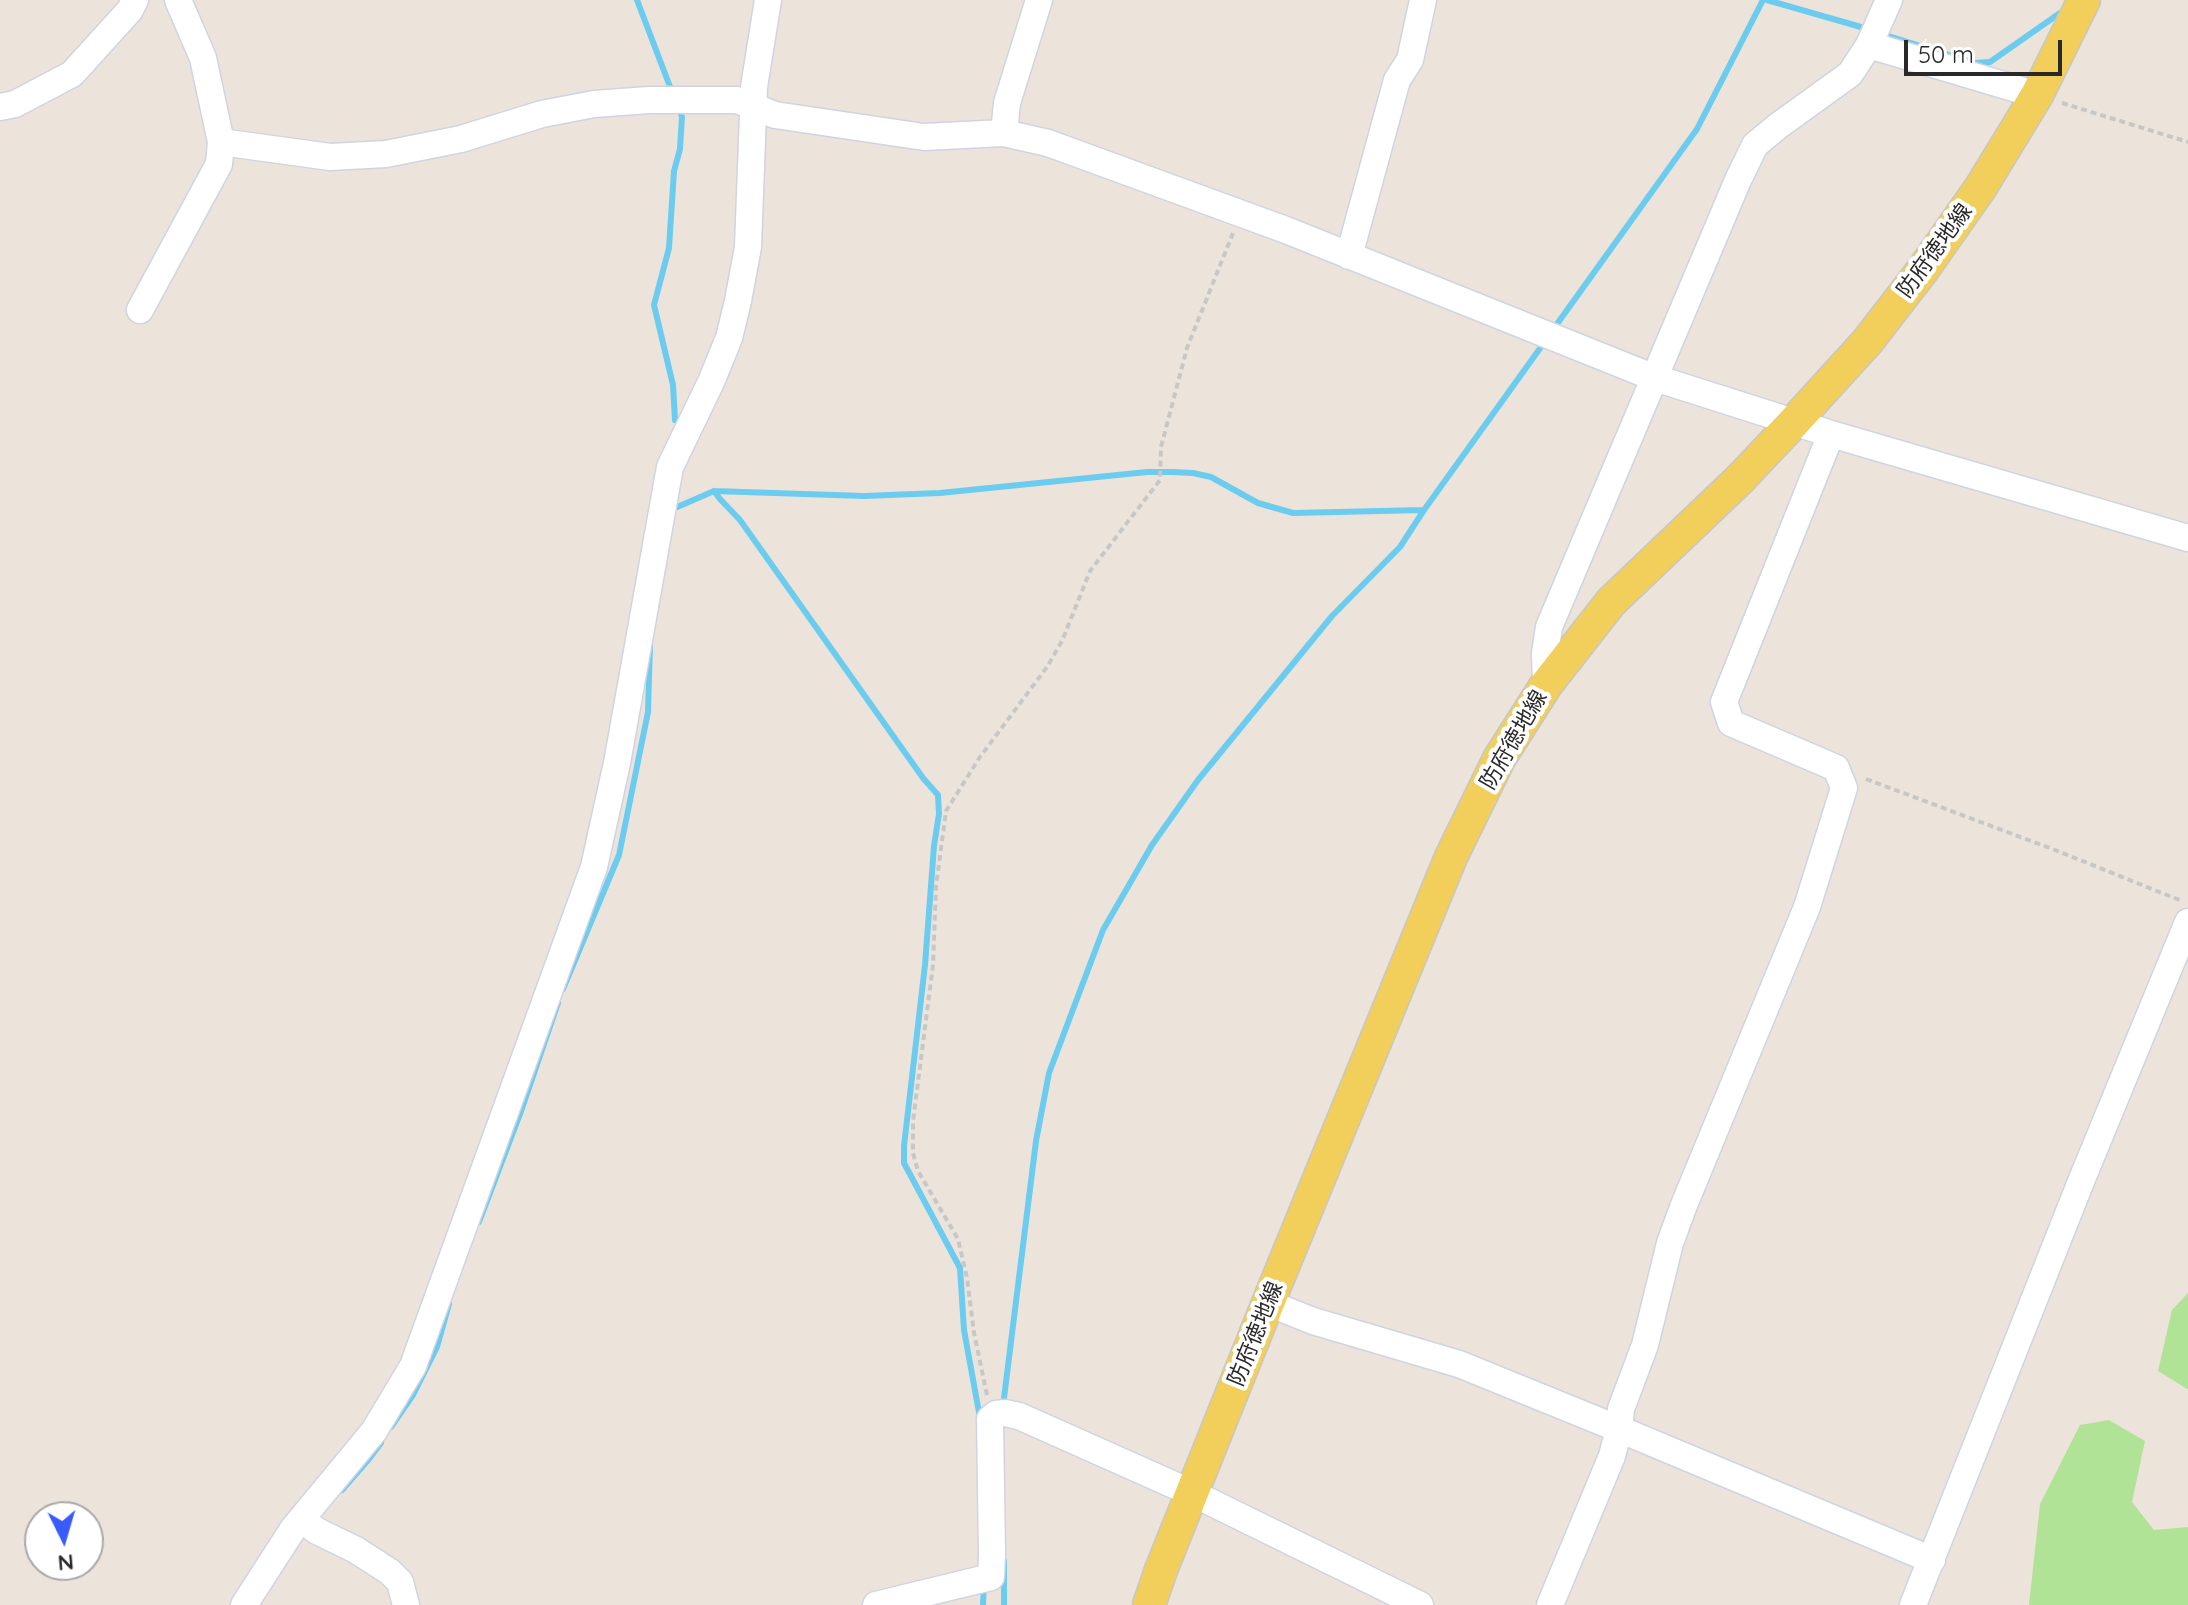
<!DOCTYPE html>
<meta charset="utf-8">
<style>
body{margin:0}
#map{position:relative;width:2188px;height:1605px;overflow:hidden;background:#ece4db;font-family:Quicksand,sans-serif}
canvas{display:block}
.north{position:absolute;left:24px;top:1501px;width:80px;height:80px;box-sizing:border-box;background:#fff;border:2px solid #a9a9a9;border-radius:50%;rotate:175deg;font-size:22px;font-weight:700;line-height:32px;text-align:center;color:#292929}
.north::after{content:'';display:block;margin:auto;width:28px;height:36px;background:#385cfb;clip-path:polygon(50% 0,100% 100%,50% 72%,0 100%)}
.scale{position:absolute;left:1904px;top:40px;width:158px;height:36px;box-sizing:border-box;border:4px solid #292929;border-top:0;padding-left:10px;font-size:24px;line-height:28px;white-space:nowrap;color:#292929;-webkit-text-stroke:6px #fff;paint-order:stroke}
</style>
<div id="map">
<canvas width="2188" height="1605"></canvas>
<div class="north">N</div>
<div class="scale">50 m</div>
</div>
<script>
const context = document.querySelector('canvas').getContext('2d');
context.lineJoin = 'round';
function paint(path, color) {
  context.fillStyle = color;
  context.fill(path, 'evenodd');
}
function shape(rows) {
  const path = new Path2D();
  for (const r of rows) {
    path.moveTo(r[0], r[1]);
    for (let i = 2; i < r.length; i += 2) path.lineTo(r[i], r[i + 1]);
  }
  return path;
}
function trace(path, color, width, dash) {
  context.strokeStyle = color;
  context.lineWidth = width;
  context.lineCap = dash ? 'butt' : 'round';
  context.setLineDash(dash || []);
  context.stroke(path);
}
function write(font, color, halo, rows, align = 'center') {
  context.font = font + ' Quicksand,"Noto Sans JP",sans-serif';
  context.lineWidth = 8;
  context.setLineDash([]);
  context.textBaseline = 'middle';
  context.strokeStyle = halo;
  context.fillStyle = color;
  for (const [text, x, y, turn = 0] of rows) {
    context.save();
    context.translate(x, y);
    context.rotate((+turn || 0) * Math.PI / 180);
    context.textAlign = isNaN(turn) ? turn : align;
    if (halo) context.strokeText(text, 0, 0);
    context.fillText(text, 0, 0);
    context.restore();
  }
}
const green = shape([
 [2188,1293,2188,1389,2187,1389,2158,1371,2172,1310],
 [2109,1420,2145,1441,2132,1502,2154,1530,2188,1527,2188,1605,2029,1605,2040,1504,2080,1425]
]);
const stream = shape([
 [637,0,672,92],
 [1767,0,1868,29],
 [1882,34,1975,63,1990,62,2060,13],
 [1552,331,1697,129,1763,0],
 [675,420,673,385,654,305,669,248,674,171,680,149,682,117,678,106],
 [714,491,720,499,740,520,923,778,938,795,939,814,934,846,925,965,904,1146,904,1163,960,1268,964,1330,980,1418],
 [675,508,714,491,864,496,940,493,1147,472,1173,472,1193,473,1211,477,1258,503,1293,513,1424,510],
 [563,989,619,855,648,712,650,646],
 [479,1222,520,1114,558,1003],
 [1003,1406,1036,1141,1049,1073,1103,930,1152,845,1198,780,1332,616,1400,547,1424,510,1546,340],
 [391,1427,413,1395,437,1347,449,1304],
 [342,1490,369,1459,381,1443],
 [983,1605,984,1585],
 [1004,1605,1004,1561]
]);
const path = shape([
 [2062,103,2188,142],
 [1866,779,2055,850,2182,901],
 [987,1395,974,1333,967,1278,958,1239,918,1171,913,1153,913,1121,933,965,936,886,946,811,980,757,1047,667,1062,641,1090,571,1160,480,1161,447,1187,348,1233,233]
]);
const minor = shape([
 [1869,45,2037,95],
 [0,107,15,104,72,74,130,10,135,0],
 [1004,133,1007,103,1039,0],
 [221,142,330,157,386,154,461,139,542,114,594,104,649,100,737,100,775,115,924,137,1004,133,1048,143,1286,230,1655,378,1831,434,2188,538],
 [1349,256,1397,80,1410,60,1423,0],
 [140,310,219,164,221,142,203,58,178,0],
 [1546,685,1545,653,1549,627,1738,180,1755,145,1778,126,1850,74,1869,45,1889,0],
 [1268,1303,1313,1321,1459,1364,1619,1429,1932,1560],
 [301,1519,317,1531,356,1550,390,1572,400,1582,406,1605],
 [244,1605,293,1529,374,1431,413,1366,594,867,617,763,670,467,711,382,729,338,738,301,748,247,754,87,768,0],
 [876,1605,991,1577,992,1555,990,1419,996,1414,1005,1413,1019,1416,1192,1493,1420,1605],
 [1550,1605,1612,1456,1619,1429,1621,1409,1645,1345,1670,1243,1684,1205,1807,907,1844,788,1836,768,1731,723,1724,702,1831,434],
 [1913,1605,2082,1179,2188,922]
]);
const major = shape([
 [1149,1605,1161,1570,1268,1303,1451,857,1499,759,1546,685,1611,602,1739,480,1794,422,1867,342,1922,271,1981,187,2037,95,2084,0]
]);
const streetNames = [
 ["防府徳地線",1935,251,-54],
 ["防府徳地線",1514,740,-60],
 ["防府徳地線",1256,1334,-68]
];
paint(green, '#b0e396');
trace(stream, '#6cccef', 6);
trace(minor, '#d0d3e2', 29);
trace(major, '#c7c7c7', 35);
trace(path, '#c7c7c7', 4, [6, 4]);
trace(minor, '#fff', 26);
trace(major, '#f2cf5a', 32);
write('22px', '#292929', '#fff', streetNames);
</script>
